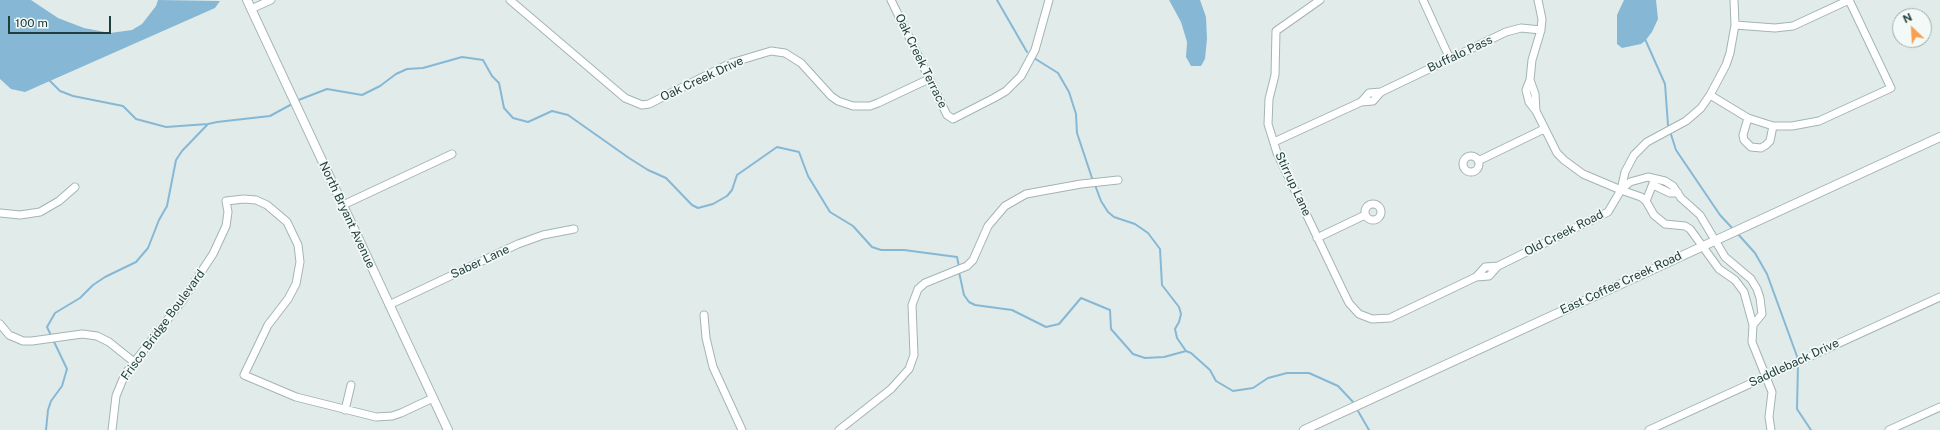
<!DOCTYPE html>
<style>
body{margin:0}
#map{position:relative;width:1940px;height:430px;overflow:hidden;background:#e1ecea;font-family:"Public Sans",sans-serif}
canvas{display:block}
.north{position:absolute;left:1892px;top:8px;width:40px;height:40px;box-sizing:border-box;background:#f2f9f7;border:1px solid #9eaeac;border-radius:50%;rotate:335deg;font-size:11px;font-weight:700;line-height:16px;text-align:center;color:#203e3c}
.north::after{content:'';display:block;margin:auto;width:14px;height:18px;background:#f99f52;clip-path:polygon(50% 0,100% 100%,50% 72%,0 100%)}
.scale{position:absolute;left:8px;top:16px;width:103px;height:18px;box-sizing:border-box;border:2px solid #203e3c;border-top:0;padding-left:5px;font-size:12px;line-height:14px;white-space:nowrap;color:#203e3c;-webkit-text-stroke:3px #f2f9f7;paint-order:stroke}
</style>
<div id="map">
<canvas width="1940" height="430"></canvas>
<div class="north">N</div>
<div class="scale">100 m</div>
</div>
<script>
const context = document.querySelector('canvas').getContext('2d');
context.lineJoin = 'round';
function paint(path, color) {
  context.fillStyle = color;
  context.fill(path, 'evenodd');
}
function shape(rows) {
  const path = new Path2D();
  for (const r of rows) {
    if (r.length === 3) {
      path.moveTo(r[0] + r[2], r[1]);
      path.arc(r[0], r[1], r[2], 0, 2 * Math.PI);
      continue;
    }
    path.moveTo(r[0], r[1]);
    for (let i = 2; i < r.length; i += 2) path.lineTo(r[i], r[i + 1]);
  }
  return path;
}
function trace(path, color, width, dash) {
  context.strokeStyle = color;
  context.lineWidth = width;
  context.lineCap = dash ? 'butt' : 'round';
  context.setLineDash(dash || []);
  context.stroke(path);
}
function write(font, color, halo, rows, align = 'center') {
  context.font = font + ' "Public Sans",sans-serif';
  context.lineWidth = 3.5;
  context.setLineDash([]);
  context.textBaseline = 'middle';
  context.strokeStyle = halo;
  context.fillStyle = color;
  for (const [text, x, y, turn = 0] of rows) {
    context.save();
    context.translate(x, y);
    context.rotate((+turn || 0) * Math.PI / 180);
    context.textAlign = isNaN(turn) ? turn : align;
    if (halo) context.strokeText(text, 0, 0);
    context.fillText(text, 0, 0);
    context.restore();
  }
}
const water = shape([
 [0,0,31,0,58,18,84,28,110,33,132,30,142,24,156,6,158,0,220,1,215,8,25,92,11,89,0,79],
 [1169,0,1200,0,1206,17,1207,39,1205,59,1201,66,1191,66,1186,57,1187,42,1181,22],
 [1624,0,1656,0,1658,19,1652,32,1645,41,1641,44,1622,48,1617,44,1617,15]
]);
const stream = shape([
 [997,0,1027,52],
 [1645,39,1665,84,1668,125,1676,150,1720,215,1734,230],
 [1034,58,1058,73,1069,92,1076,114,1077,133,1093,181],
 [50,81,60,91,73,96,123,106,136,119,166,127,208,124,217,122,270,116,292,104],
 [296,101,327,89,362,95,380,86,396,74,407,69,423,68,462,57,483,60,492,76,499,83,504,108,513,118,528,122,552,111,568,115,629,158,648,170,666,178,692,205,698,208,713,204,727,196,732,190,737,175,777,147,799,152,808,176,830,212,853,226,872,247,881,250,904,250,957,257,959,267],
 [1095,185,1101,201,1108,212,1114,217,1135,224,1148,233,1160,249,1162,285,1179,307,1181,314,1179,322,1175,329,1177,338,1186,351,1191,353,1210,370,1216,381,1233,391,1253,388,1268,378,1287,373,1309,373,1338,386,1354,403],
 [1737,233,1755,253,1767,274,1798,359],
 [959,272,964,295,969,302,975,305,1012,310,1046,327,1059,324,1081,298,1110,310,1111,329,1133,354,1145,358,1164,357,1186,351],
 [1798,364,1797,409,1811,430],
 [1358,411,1369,430],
 [46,430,48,410,51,401,62,386,67,369,47,327,55,313,80,298,93,285,105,277,136,262,148,248,159,220,167,206,176,160,182,151,208,124]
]);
const minor = shape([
 [510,0,625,98,642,105,649,104,731,63,771,51,785,53,801,63,831,96,838,101,853,106,870,106,878,103,929,79],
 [891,0,947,115,953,119,994,98,1006,91,1021,76,1035,50,1049,0],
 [1320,0,1276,31,1275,75,1269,99,1268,124,1277,153,1344,293,1349,303,1359,314,1372,319,1390,318,1476,277,1485,267,1498,266,1608,212,1621,190,1625,172,1634,155,1647,142,1686,121,1701,108,1710,95,1726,65,1730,53,1735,25,1734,0],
 [1423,0,1450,59],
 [1538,0,1542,19,1541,30,1532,60,1530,80,1526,90,1529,102,1536,111,1557,153,1564,160,1583,174,1621,190],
 [251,9,271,0],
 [1735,25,1775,28,1793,26,1849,0],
 [1530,80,1535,94,1536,111],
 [1710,95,1748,118,1773,126,1792,126,1819,121,1891,88,1849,0],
 [1361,102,1369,93,1381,92,1506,32,1521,28,1541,30],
 [1748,118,1743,135,1744,140,1751,147,1761,148,1766,145,1770,141,1773,126],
 [1274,142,1361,102,1373,101,1381,92],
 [1471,164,8],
 [1478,161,1544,129],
 [1653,185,1670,193,1678,193],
 [1646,201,1654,181],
 [1373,212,8],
 [343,205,452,154],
 [0,213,20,215,40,212,59,201,75,187],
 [1317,238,1365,215],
 [1476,277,1489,276,1498,266],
 [389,305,518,244,543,235,574,229],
 [704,315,706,338,713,367,742,430],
 [0,324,9,335,23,341,32,341,82,334,97,336,109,342,134,362],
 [1753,325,1762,314,1760,298,1757,289,1751,279,1725,257,1700,215,1681,198,1673,186,1665,181,1648,177,1630,182,1621,190,1641,197,1646,201,1654,215,1665,224,1685,226,1690,229,1719,269,1735,280,1744,292,1753,325,1752,342,1772,392,1769,417,1771,430],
 [345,410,351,385],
 [112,430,116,396,125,374,182,301,213,254,226,226,228,212,226,201,244,199,256,200,267,205,287,222,298,245,300,262,296,284,288,299,268,325,244,375,296,397,376,417,392,416,401,413,433,398],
 [839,430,891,389,909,369,914,355,912,305,918,289,925,283,967,266,973,260,988,226,1005,206,1026,194,1081,184,1118,180],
 [1649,430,1940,297],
 [1889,430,1940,407]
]);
const tertiary = shape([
 [247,0,448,430],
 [1304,430,1940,137]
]);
const streetNames = [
 ["Buffalo Pass",1460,54,-25],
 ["Oak Creek Terrace",921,61,64],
 ["Oak Creek Drive",702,79,-25],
 ["Stirrup Lane",1293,184,65],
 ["North Bryant Avenue",347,215,65],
 ["Old Creek Road",1564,233,-27],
 ["Saber Lane",480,262,-25],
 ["East Coffee Creek Road",1621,283,-25],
 ["Frisco Bridge Boulevard",163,325,-54],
 ["Saddleback Drive",1794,363,-25]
];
paint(water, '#86b8d5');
trace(stream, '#86b8d5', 2);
trace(minor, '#a3b4b2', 9);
trace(tertiary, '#a3b4b2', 10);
trace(minor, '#fff', 7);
trace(tertiary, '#fff', 8);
write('12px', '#203e3c', '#f2f9f7', streetNames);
</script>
